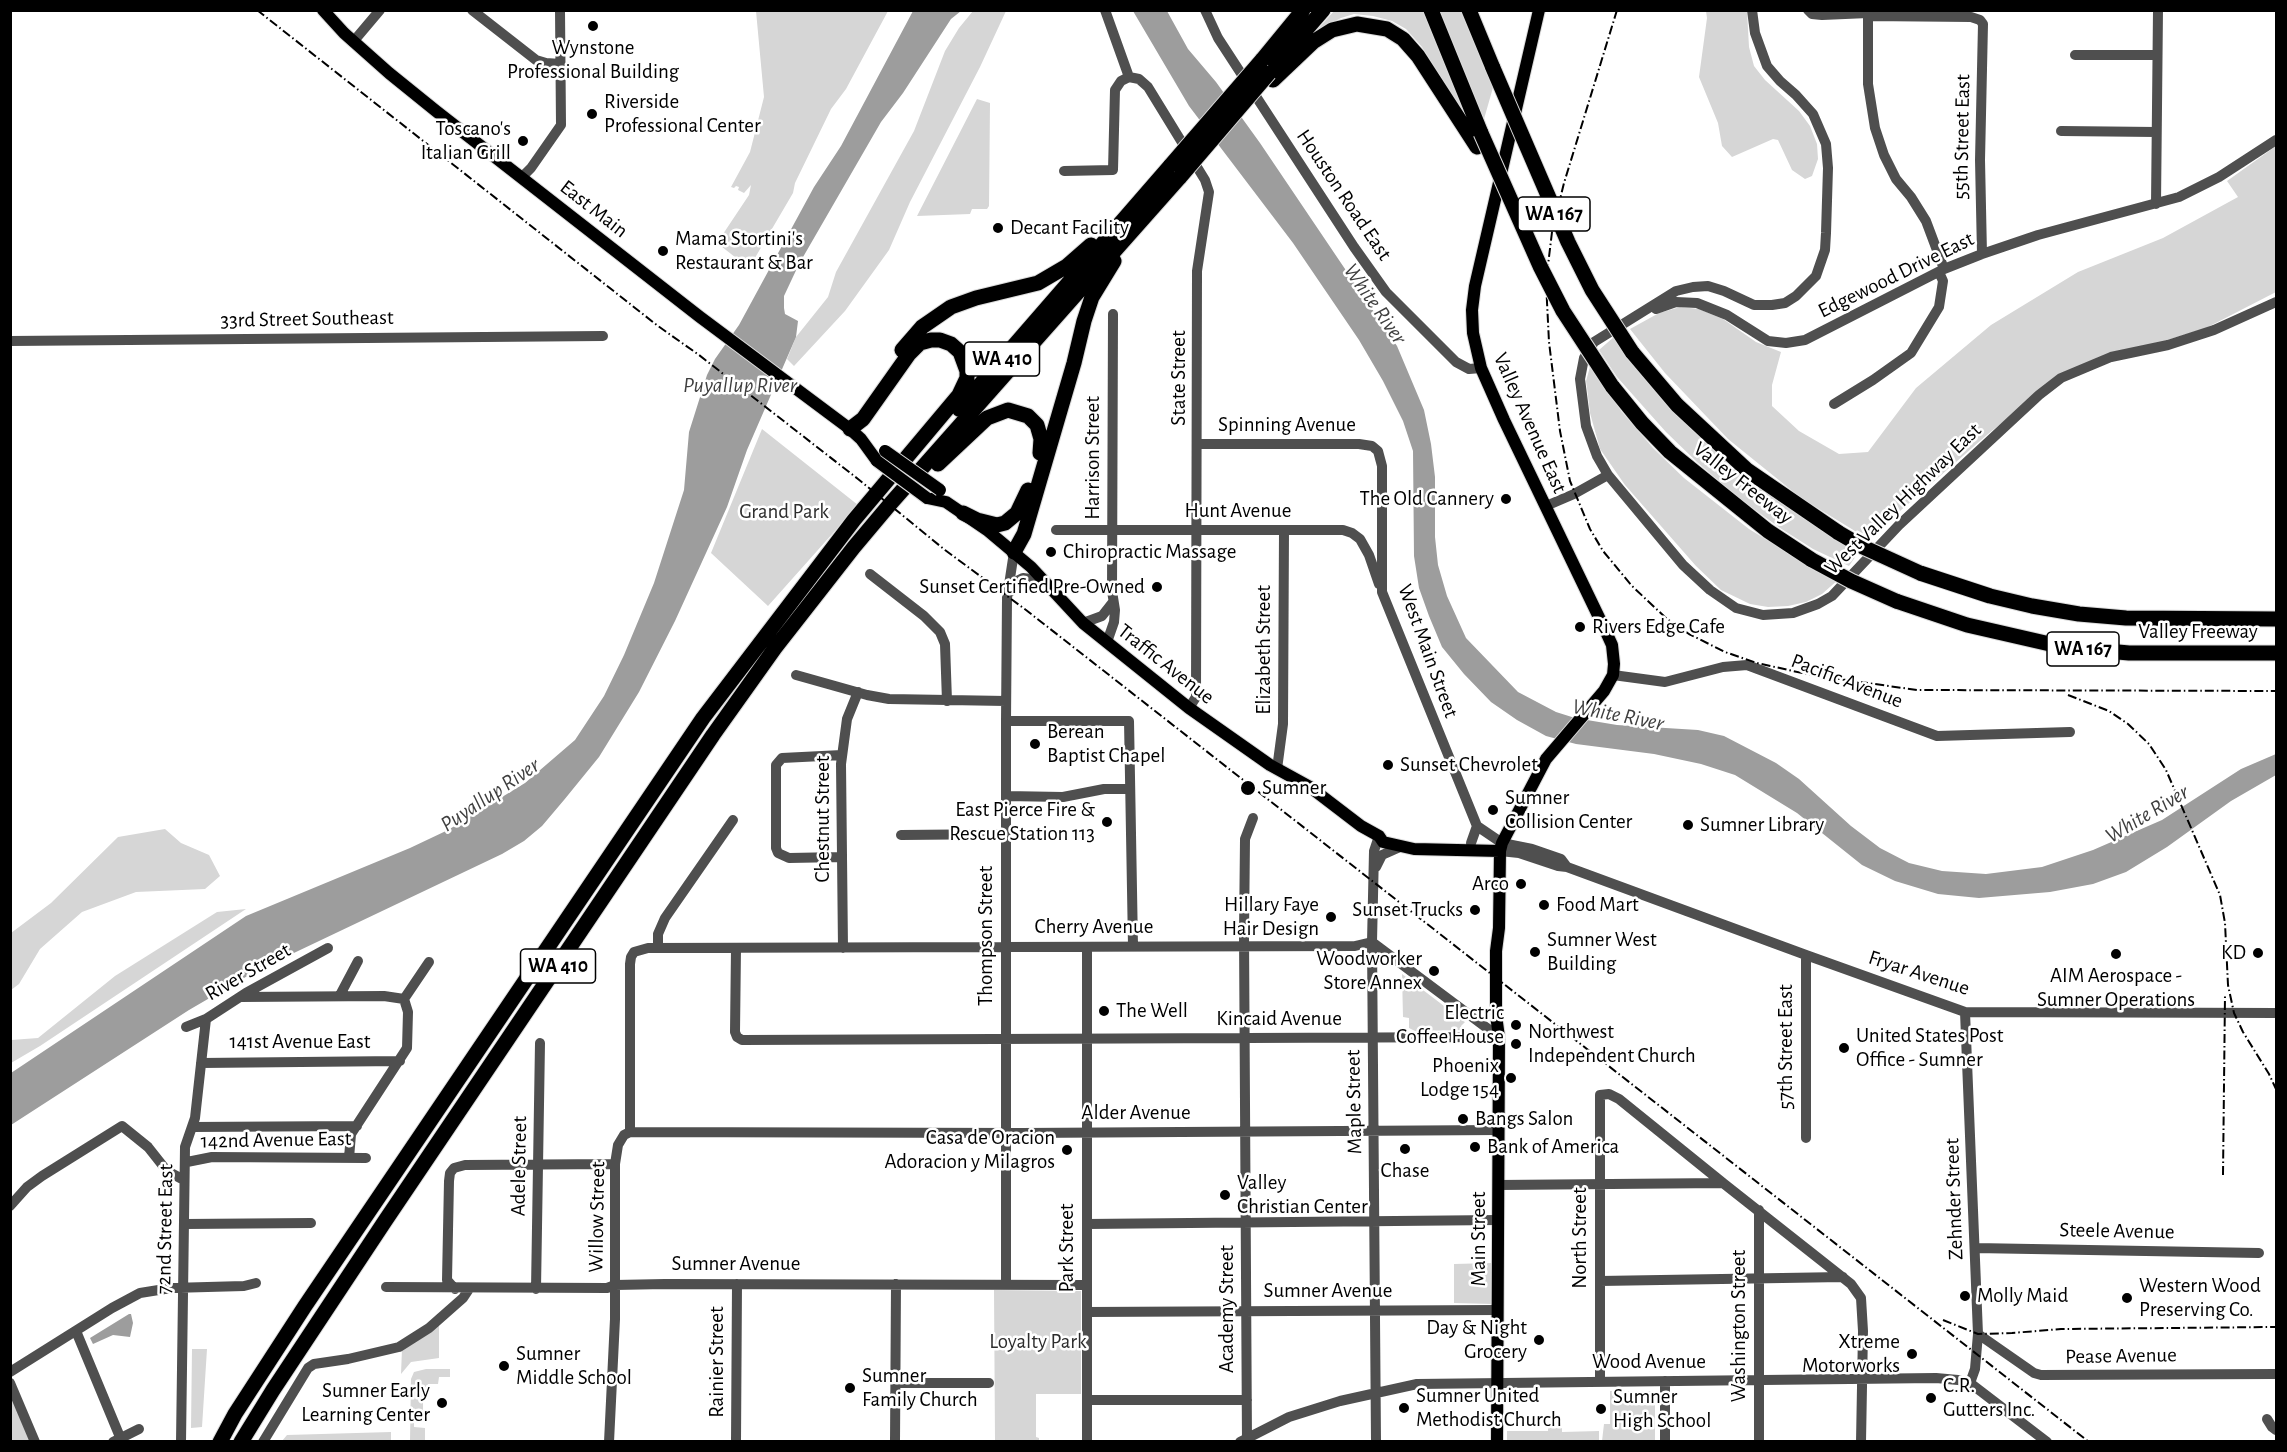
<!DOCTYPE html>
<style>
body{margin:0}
#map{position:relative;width:2287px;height:1452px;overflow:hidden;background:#fff;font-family:"Alegreya Sans",sans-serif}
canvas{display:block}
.frame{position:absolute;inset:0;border:12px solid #000;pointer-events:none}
</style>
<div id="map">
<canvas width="2287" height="1452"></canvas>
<div class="frame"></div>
</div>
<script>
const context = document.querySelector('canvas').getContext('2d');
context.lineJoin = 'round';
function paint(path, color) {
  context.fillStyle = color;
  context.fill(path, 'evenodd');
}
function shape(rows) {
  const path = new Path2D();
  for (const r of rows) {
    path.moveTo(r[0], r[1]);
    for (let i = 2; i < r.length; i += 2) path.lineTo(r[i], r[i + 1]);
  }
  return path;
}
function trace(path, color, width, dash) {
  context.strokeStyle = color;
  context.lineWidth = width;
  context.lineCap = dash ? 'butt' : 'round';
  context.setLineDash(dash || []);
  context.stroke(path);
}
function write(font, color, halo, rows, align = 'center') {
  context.font = font + ' "Alegreya Sans",sans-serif';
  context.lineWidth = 5;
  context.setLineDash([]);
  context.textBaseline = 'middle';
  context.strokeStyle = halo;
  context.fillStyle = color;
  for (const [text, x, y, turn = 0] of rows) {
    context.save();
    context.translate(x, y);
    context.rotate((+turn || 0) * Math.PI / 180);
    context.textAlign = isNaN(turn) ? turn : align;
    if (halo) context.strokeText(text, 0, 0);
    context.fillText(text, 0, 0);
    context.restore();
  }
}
const green = shape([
 [756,11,888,11,846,89,831,109,795,183,793,193,749,268,717,243,749,195,751,185,744,193,738,190,739,187,736,186,734,188,731,187,750,152,764,97],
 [973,11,1006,11,980,67,910,202,889,250,845,311,794,366,787,359,796,337,828,297,836,272,914,131,945,51,959,28],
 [1334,11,1424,11,1475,132,1422,47,1406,29,1392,21,1373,16,1354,14,1341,18,1316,31],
 [1440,11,1463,11,1494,84,1484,119],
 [1706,11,1747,11,1749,47,1754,66,1765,80,1799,111,1810,126,1817,144,1818,159,1812,176,1805,179,1792,170,1778,140,1773,139,1732,157,1722,146,1718,123,1699,77,1707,18],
 [977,99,990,103,989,206,987,209,972,209,970,214,917,216],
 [2276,146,2276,292,2206,328,2065,372,1988,434,1868,539,1801,498,1728,439,1665,373,1630,329,1659,313,1680,307,1699,309,1723,319,1756,342,1781,352,1772,385,1772,406,1799,431,1839,454,1868,452,1916,388,1991,325,2078,272,2163,238,2238,197,2227,181],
 [1615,336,1766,492,1819,528,1860,550,1849,566,1813,549,1780,528,1740,499,1698,463,1666,432,1617,377,1599,350],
 [1590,367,1622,412,1653,448,1684,478,1749,529,1790,554,1839,579,1822,594,1806,602,1788,606,1768,607,1750,604,1721,590,1696,566,1625,485,1600,449,1590,413,1587,388,1586,381],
 [762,429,858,505,768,606,711,553],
 [165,829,181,843,209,855,220,876,205,889,136,892,82,912,40,949,19,984,11,990,11,933,51,903,118,837],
 [246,909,40,1046,11,1063,11,1040,38,1038,115,976,217,912],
 [1402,974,1465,1022,1461,1026,1462,1030,1415,1031,1409,1028,1409,1018,1403,1017],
 [1492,1263,1492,1304,1454,1303,1454,1264],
 [994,1290,1081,1291,1081,1394,1036,1394,1036,1437,1039,1438,1039,1441,995,1441],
 [439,1323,439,1358,411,1362,401,1374,402,1349],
 [192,1349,207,1349,202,1427,191,1428],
 [426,1369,450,1369,450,1377,439,1377,438,1384,428,1384,428,1387,423,1387,423,1418,414,1418,414,1427,425,1428,425,1441,410,1441,411,1379,414,1372],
 [10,1389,32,1441,12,1441,11,1437],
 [1610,1391,1655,1391,1655,1441,1602,1441,1604,1424,1610,1424],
 [1562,1424,1562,1432,1599,1431,1599,1441,1507,1441,1507,1431,1548,1431,1548,1425],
 [391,1432,391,1441,282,1441,287,1435]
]);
const water = shape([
 [913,11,961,11,951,19,903,93,881,122,799,264,784,296,784,308,785,314,798,321,796,337,747,450,727,507,675,621,639,692,599,757,564,800,542,826,524,841,502,854,256,971,189,1010,11,1125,11,1073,246,916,410,848,448,830,525,783,575,740,604,696,624,655,654,583,684,490,689,432,707,375,715,359,739,325,814,187,841,146],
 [1133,11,1167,11,1188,49,1216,82,1260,143,1397,346,1424,410,1431,444,1435,477,1435,537,1438,565,1447,596,1466,638,1518,692,1556,712,1575,718,1617,725,1698,730,1724,736,1776,763,1799,779,1851,826,1880,848,1909,863,1942,871,1986,874,2042,867,2093,850,2162,820,2241,769,2276,754,2276,775,2231,801,2167,847,2126,872,2093,884,2050,892,1979,898,1938,894,1895,881,1862,865,1797,813,1735,775,1701,764,1654,754,1576,744,1546,736,1517,720,1491,702,1464,674,1442,647,1429,616,1419,588,1414,556,1413,451,1403,421,1383,381,1359,340,1293,243,1189,106],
 [129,1314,131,1314,133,1323,130,1337,113,1335,93,1344,90,1338]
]);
const minor = shape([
 [472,10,536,60,546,63,561,64],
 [1105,10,1129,77],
 [1205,10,1218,38,1354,247,1386,292,1456,362,1469,369,1481,368],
 [1752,10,1755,33,1767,66,1780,81,1796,95,1813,114,1826,144,1828,168,1826,233,1825,250,1816,276,1796,296,1785,303,1772,305,1754,305,1724,291,1708,286,1693,287,1676,291,1594,342,1584,358,1580,379,1586,426,1597,456,1608,475,1683,565,1710,590,1736,608,1763,615,1793,613,1818,604,1832,596,1899,525,2039,395,2061,378,2111,357,2168,345,2214,330,2276,302],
 [1808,10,1812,14,1822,15,1868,13],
 [1868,11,1868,84,1875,128,1884,155,1896,179,1911,197,1926,221,1944,269],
 [1868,16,1971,17,1980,20,1983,24,1980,160,1982,254],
 [353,42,380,10],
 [2075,55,2157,55],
 [1129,77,1139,79,1148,87,1205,180,1209,192,1197,271,1196,697,1189,708],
 [2061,131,2156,132],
 [1064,171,1113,170,1115,90,1121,81,1129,77],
 [522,177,531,168,561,125,560,10],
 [2156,204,2158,10],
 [1656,309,1676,302,1697,303,1727,315,1768,341,1786,343,1805,340,1944,269,1982,254,2038,235,2179,197,2219,177,2276,140],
 [10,341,603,336],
 [1834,404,1873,380,1911,353,1939,307,1943,281,1939,272],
 [1198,444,1359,444,1372,446,1378,451,1382,466,1382,592,1477,826,1471,843],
 [1546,506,1574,494,1608,475],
 [1056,530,1343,530,1352,533,1360,539,1369,555,1379,584],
 [870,574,924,616,940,632,945,644,947,701],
 [1010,592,1015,582,1023,578,1044,581],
 [1083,623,1102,616,1113,602],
 [1107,642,1114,622,1115,610,1112,591,1113,314],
 [796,675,867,695,889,699,1006,701],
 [1613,675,1665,682,1723,667,1747,665,1937,736,2070,732],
 [1006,721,1129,721,1133,946],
 [1277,769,1283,724,1284,530],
 [1006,796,1063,797,1104,789,1130,789],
 [1477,826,1502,843,1532,849,1561,859,1567,867],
 [901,835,1006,834],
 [1500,851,1519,853,1558,866,1567,867,1806,955,1965,1012,2276,1013],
 [841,857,789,858,778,853,776,848,776,765,782,758,842,755],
 [1376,867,1382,855,1400,847],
 [1372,942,1499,1037],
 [658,948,658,934,665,918,733,820],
 [736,948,735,1032,737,1037,742,1040,1499,1037],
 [843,948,841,764,847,719,858,692],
 [1806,955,1806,1138],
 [340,995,358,961],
 [240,997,384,996,404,999],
 [404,999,429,962],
 [1965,1012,1978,1334,1975,1369,1970,1383],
 [186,1027,206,1019,246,993,328,948],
 [201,1063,400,1061],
 [192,1127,357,1126],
 [630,1132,1022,1133,1499,1130],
 [349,1158,351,1134,407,1048,408,1012,404,999],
 [187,1162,212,1157,366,1158],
 [1499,1185,1723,1183,1851,1284,1861,1298,1863,1331,1861,1442],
 [10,1206,27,1187,42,1176,122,1126,148,1147,167,1171,184,1180],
 [1759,1210,1759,1442],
 [185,1224,311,1223],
 [1087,1224,1498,1220],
 [1975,1248,2259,1253],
 [1600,1281,1843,1277],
 [1006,1284,1006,721,1007,598,1014,552],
 [386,1287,607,1288,615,1285,665,1284,1087,1285],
 [455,1289,447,1280,449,1181,450,1173,454,1168,465,1165,615,1164],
 [536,1289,540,1043],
 [1087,1312,1498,1310],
 [76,1331,120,1437],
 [1978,1334,2034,1373,2041,1375,2276,1374],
 [10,1372,112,1308,140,1293,171,1288,244,1286,256,1283],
 [1600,1382,1600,1095,1609,1094,1619,1099,1723,1183],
 [10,1383,35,1442],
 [896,1383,989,1383],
 [1087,1400,1247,1400],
 [2267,1419,2272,1427,2276,1430],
 [113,1442,139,1429],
 [181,1442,185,1147,195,1118,206,1019],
 [263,1442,308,1368,314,1364,348,1359,399,1347,429,1328,463,1298,469,1289],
 [609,1442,615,1319,615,1164,618,1145,624,1135,630,1132,630,964,631,957,634,952,648,948,1355,946,1372,942],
 [736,1442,737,1284],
 [895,1442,896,1284],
 [1087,1442,1087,947],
 [1240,1442,1289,1417,1340,1401,1417,1384,1936,1378,1958,1380,1970,1383,2047,1442],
 [1247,1442,1244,934,1245,839,1253,818],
 [1376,1442,1372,942,1374,851,1379,836],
 [1665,1442,1665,1381]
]);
const major = shape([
 [323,10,344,33,389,73,436,111,700,317,850,429,861,439,877,461],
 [927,498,946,502,987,530,1031,567,1083,623,1189,708,1270,765,1310,787,1361,826,1379,836,1383,842,1414,849,1500,851],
 [1497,1442,1499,1037,1496,1015,1496,951,1499,928,1500,851,1502,843,1546,759,1604,691,1613,675,1614,664,1612,645,1607,634,1504,420,1481,368,1473,333,1472,310,1475,286,1539,10]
]);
const highway = shape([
 [1431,10,1481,133],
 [1469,10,1493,68],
 [1262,60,1303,10],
 [1271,70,1323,10],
 [1273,80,1313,42,1332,30,1357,24,1387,29,1403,39,1418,56,1477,147],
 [902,350,922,327,951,307,976,298,1038,283,1067,266,1091,245],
 [1632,352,1677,405,1747,470,1839,533],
 [1612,386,1642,423,1670,452,1768,531,1812,560],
 [959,409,1171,165],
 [938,464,987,418,1008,410,1028,416,1037,425,1041,439,1040,453],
 [963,513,977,520,997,525,1005,523,1017,513,1028,490],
 [1014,552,1024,534,1074,363,1084,321,1092,297,1114,261],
 [1920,573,1990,596,2032,606,2079,614,2126,618,2276,619],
 [1896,601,1967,625,2063,647,2129,653,2276,653],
 [220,1442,235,1414,305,1306,703,718,854,520,959,395,967,378,967,371,960,352,951,344,940,340,931,340,920,343,909,354,863,419,850,429],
 [241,1442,273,1390,385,1221,713,735,775,648,854,547,891,503,1180,177]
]);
const rail = shape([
 [257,10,658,326,699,355,858,479,945,550,1026,610,2089,1442],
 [1617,10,1564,183,1552,232,1546,282,1549,342,1560,431,1570,481,1590,529,1603,551,1632,586,1667,619,1689,634,1725,652,1757,663,1811,675,1917,690,2276,691],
 [2068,695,2109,711,2128,724,2149,744,2166,770,2220,895,2225,923,2228,985,2234,1013,2243,1032,2269,1074,2276,1089],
 [2223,1175,2225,995],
 [1943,1320,1978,1334,2012,1333,2061,1329,2276,1327]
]);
const majorBridge = shape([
 [885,451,940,490],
 [877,461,927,498]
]);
const highwayBridge = shape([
 [1493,68,1568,242,1592,290,1632,352],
 [1481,133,1540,266,1563,311,1612,386],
 [1171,165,1262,60],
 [1180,177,1269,73],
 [1839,533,1863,547,1920,573],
 [1812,560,1851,581,1896,601]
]);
const markers = [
 [593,26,6,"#000"],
 [592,114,6,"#000"],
 [523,141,6,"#000"],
 [998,228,6,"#000"],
 [663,251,6,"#000"],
 [1506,499,6,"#000"],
 [1051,552,6,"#000"],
 [1157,587,6,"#000"],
 [1580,627,6,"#000"],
 [1035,744,6,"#000"],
 [1388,765,6,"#000"],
 [1248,788,8,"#000"],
 [1493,810,6,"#000"],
 [1107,822,6,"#000"],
 [1688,825,6,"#000"],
 [1521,884,6,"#000"],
 [1544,905,6,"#000"],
 [1475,910,6,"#000"],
 [1331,917,6,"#000"],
 [1535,952,6,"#000"],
 [2258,953,6,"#000"],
 [2116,954,6,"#000"],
 [1434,971,6,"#000"],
 [1104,1011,6,"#000"],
 [1516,1025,6,"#000"],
 [1516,1044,6,"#000"],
 [1844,1048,6,"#000"],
 [1511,1078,6,"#000"],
 [1463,1119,6,"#000"],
 [1475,1147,6,"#000"],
 [1405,1149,6,"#000"],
 [1067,1150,6,"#000"],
 [1225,1195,6,"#000"],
 [1965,1296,6,"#000"],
 [2127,1298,6,"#000"],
 [1539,1340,6,"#000"],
 [1912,1354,6,"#000"],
 [504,1366,6,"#000"],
 [850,1388,6,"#000"],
 [1931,1398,6,"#000"],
 [442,1403,6,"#000"],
 [1404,1408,6,"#000"],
 [1601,1409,6,"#000"]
];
const shields = [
 [1554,214,72],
 [1002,359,75],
 [2083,649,72],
 [558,966,75]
];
const shieldNames = [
 ["WA 167",1554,214],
 ["WA 410",1002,359],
 ["WA 167",2083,649],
 ["WA 410",558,966]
];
const poiNames = [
 ["Wynstone",593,48,"center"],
 ["Professional Building",593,72,"center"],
 ["Riverside",604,102],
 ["Professional Center",604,126],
 ["Toscano's",511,129,"right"],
 ["Italian Grill",511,153,"right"],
 ["Decant Facility",1010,228],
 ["Mama Stortini's",675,239],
 ["Restaurant & Bar",675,263],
 ["The Old Cannery",1494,499,"right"],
 ["Chiropractic Massage",1063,552],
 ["Sunset Certified Pre-Owned",1145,587,"right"],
 ["Rivers Edge Cafe",1592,627],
 ["Berean",1047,732],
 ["Baptist Chapel",1047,756],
 ["Sunset Chevrolet",1400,765],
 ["Sumner",1262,788],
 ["Sumner",1505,798],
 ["Collision Center",1505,822],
 ["East Pierce Fire &",1095,810,"right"],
 ["Rescue Station 113",1095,834,"right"],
 ["Sumner Library",1700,825],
 ["Arco",1509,884,"right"],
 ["Hillary Faye",1319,905,"right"],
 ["Hair Design",1319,929,"right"],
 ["Food Mart",1556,905],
 ["Sunset Trucks",1463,910,"right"],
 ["Sumner West",1547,940],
 ["Building",1547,964],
 ["KD",2246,953,"right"],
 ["Woodworker",1422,959,"right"],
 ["Store Annex",1422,983,"right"],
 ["AIM Aerospace -",2116,976,"center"],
 ["Sumner Operations",2116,1000,"center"],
 ["The Well",1116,1011],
 ["Electric",1504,1013,"right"],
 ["Coffee House",1504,1037,"right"],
 ["Northwest",1528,1032],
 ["Independent Church",1528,1056],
 ["United States Post",1856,1036],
 ["Office - Sumner",1856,1060],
 ["Phoenix",1499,1066,"right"],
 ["Lodge 154",1499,1090,"right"],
 ["Bangs Salon",1475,1119],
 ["Casa de Oracion",1055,1138,"right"],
 ["Adoracion y Milagros",1055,1162,"right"],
 ["Bank of America",1487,1147],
 ["Chase",1405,1171,"center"],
 ["Valley",1237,1183],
 ["Christian Center",1237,1207],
 ["Western Wood",2139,1286],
 ["Preserving Co.",2139,1310],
 ["Molly Maid",1977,1296],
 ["Day & Night",1527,1328,"right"],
 ["Grocery",1527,1352,"right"],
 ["Xtreme",1900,1342,"right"],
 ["Motorworks",1900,1366,"right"],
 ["Sumner",516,1354],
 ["Middle School",516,1378],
 ["Sumner",862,1376],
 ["Family Church",862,1400],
 ["C.R.",1943,1386],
 ["Gutters Inc.",1943,1410],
 ["Sumner Early",430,1391,"right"],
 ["Learning Center",430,1415,"right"],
 ["Sumner United",1416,1396],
 ["Methodist Church",1416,1420],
 ["Sumner",1613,1397],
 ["High School",1613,1421]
];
const streetNames = [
 ["55th Street East",1962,137,-89],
 ["Houston Road East",1344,195,56],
 ["East Main",594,209,38],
 ["Edgewood Drive East",1896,275,-26],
 ["33rd Street Southeast",307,319,-1],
 ["State Street",1179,378,-90],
 ["Valley Avenue East",1530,423,66],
 ["Spinning Avenue",1287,425],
 ["Harrison Street",1093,458,-90],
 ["Valley Freeway",1743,483,38],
 ["West Valley Highway East",1903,499,-44],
 ["Hunt Avenue",1238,511],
 ["Valley Freeway",2198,632],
 ["Elizabeth Street",1264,650,-90],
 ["West Main Street",1428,651,70],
 ["Traffic Avenue",1166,664,38],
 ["Pacific Avenue",1847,681,21],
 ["Chestnut Street",823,819,-90],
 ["Cherry Avenue",1094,927],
 ["Thompson Street",986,936,-90],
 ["River Street",248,972,-30],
 ["Fryar Avenue",1919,973,18],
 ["Kincaid Avenue",1279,1019],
 ["141st Avenue East",300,1042],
 ["57th Street East",1786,1047,-90],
 ["Maple Street",1354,1102,-91],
 ["Alder Avenue",1136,1113],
 ["142nd Avenue East",276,1140,-1],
 ["Adele Street",519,1166,-89],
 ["Zehnder Street",1954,1199,-92],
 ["Willow Street",597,1217,-89],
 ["72nd Street East",165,1229,-89],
 ["Steele Avenue",2117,1231,1],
 ["North Street",1580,1238,-90],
 ["Main Street",1479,1239,-90],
 ["Park Street",1067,1248,-90],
 ["Sumner Avenue",736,1264],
 ["Sumner Avenue",1328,1291],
 ["Academy Street",1227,1309,-90],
 ["Washington Street",1739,1326,-90],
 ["Pease Avenue",2121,1356,-1],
 ["Rainier Street",717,1362,-90],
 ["Wood Avenue",1649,1362]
];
const parkNames = [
 ["Grand Park",784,512],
 ["Loyalty Park",1038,1342]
];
const waterNames = [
 ["White River",1375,304,55],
 ["Puyallup River",740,385],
 ["White River",1618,715,11],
 ["Puyallup River",490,795,-34],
 ["White River",2147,814,-31]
];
paint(green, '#d6d6d6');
paint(water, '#9d9d9d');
trace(major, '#dbdbdb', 14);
trace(highway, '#dbdbdb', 17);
trace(minor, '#4f4f4f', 10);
trace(major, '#000', 12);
trace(highway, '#000', 15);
trace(rail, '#000', 2, [9, 3, 1.5, 3]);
trace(majorBridge, '#dbdbdb', 14, []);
trace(highwayBridge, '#dbdbdb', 17, []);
trace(majorBridge, '#000', 12);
trace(highwayBridge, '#000', 15);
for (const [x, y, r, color] of markers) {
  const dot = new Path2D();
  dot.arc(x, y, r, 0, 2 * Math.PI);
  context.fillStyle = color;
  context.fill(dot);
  trace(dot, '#fff', 2);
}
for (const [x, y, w] of shields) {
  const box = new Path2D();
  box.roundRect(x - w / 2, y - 17, w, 34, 4.5);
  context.fillStyle = '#fff';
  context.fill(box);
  trace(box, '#000', 1.5);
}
write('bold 20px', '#000', null, shieldNames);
write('21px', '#000', '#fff', poiNames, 'left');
write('21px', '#000', '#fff', streetNames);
write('21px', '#2d2d2d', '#fff', parkNames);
write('italic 22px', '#3e3e3e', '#fff', waterNames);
</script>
